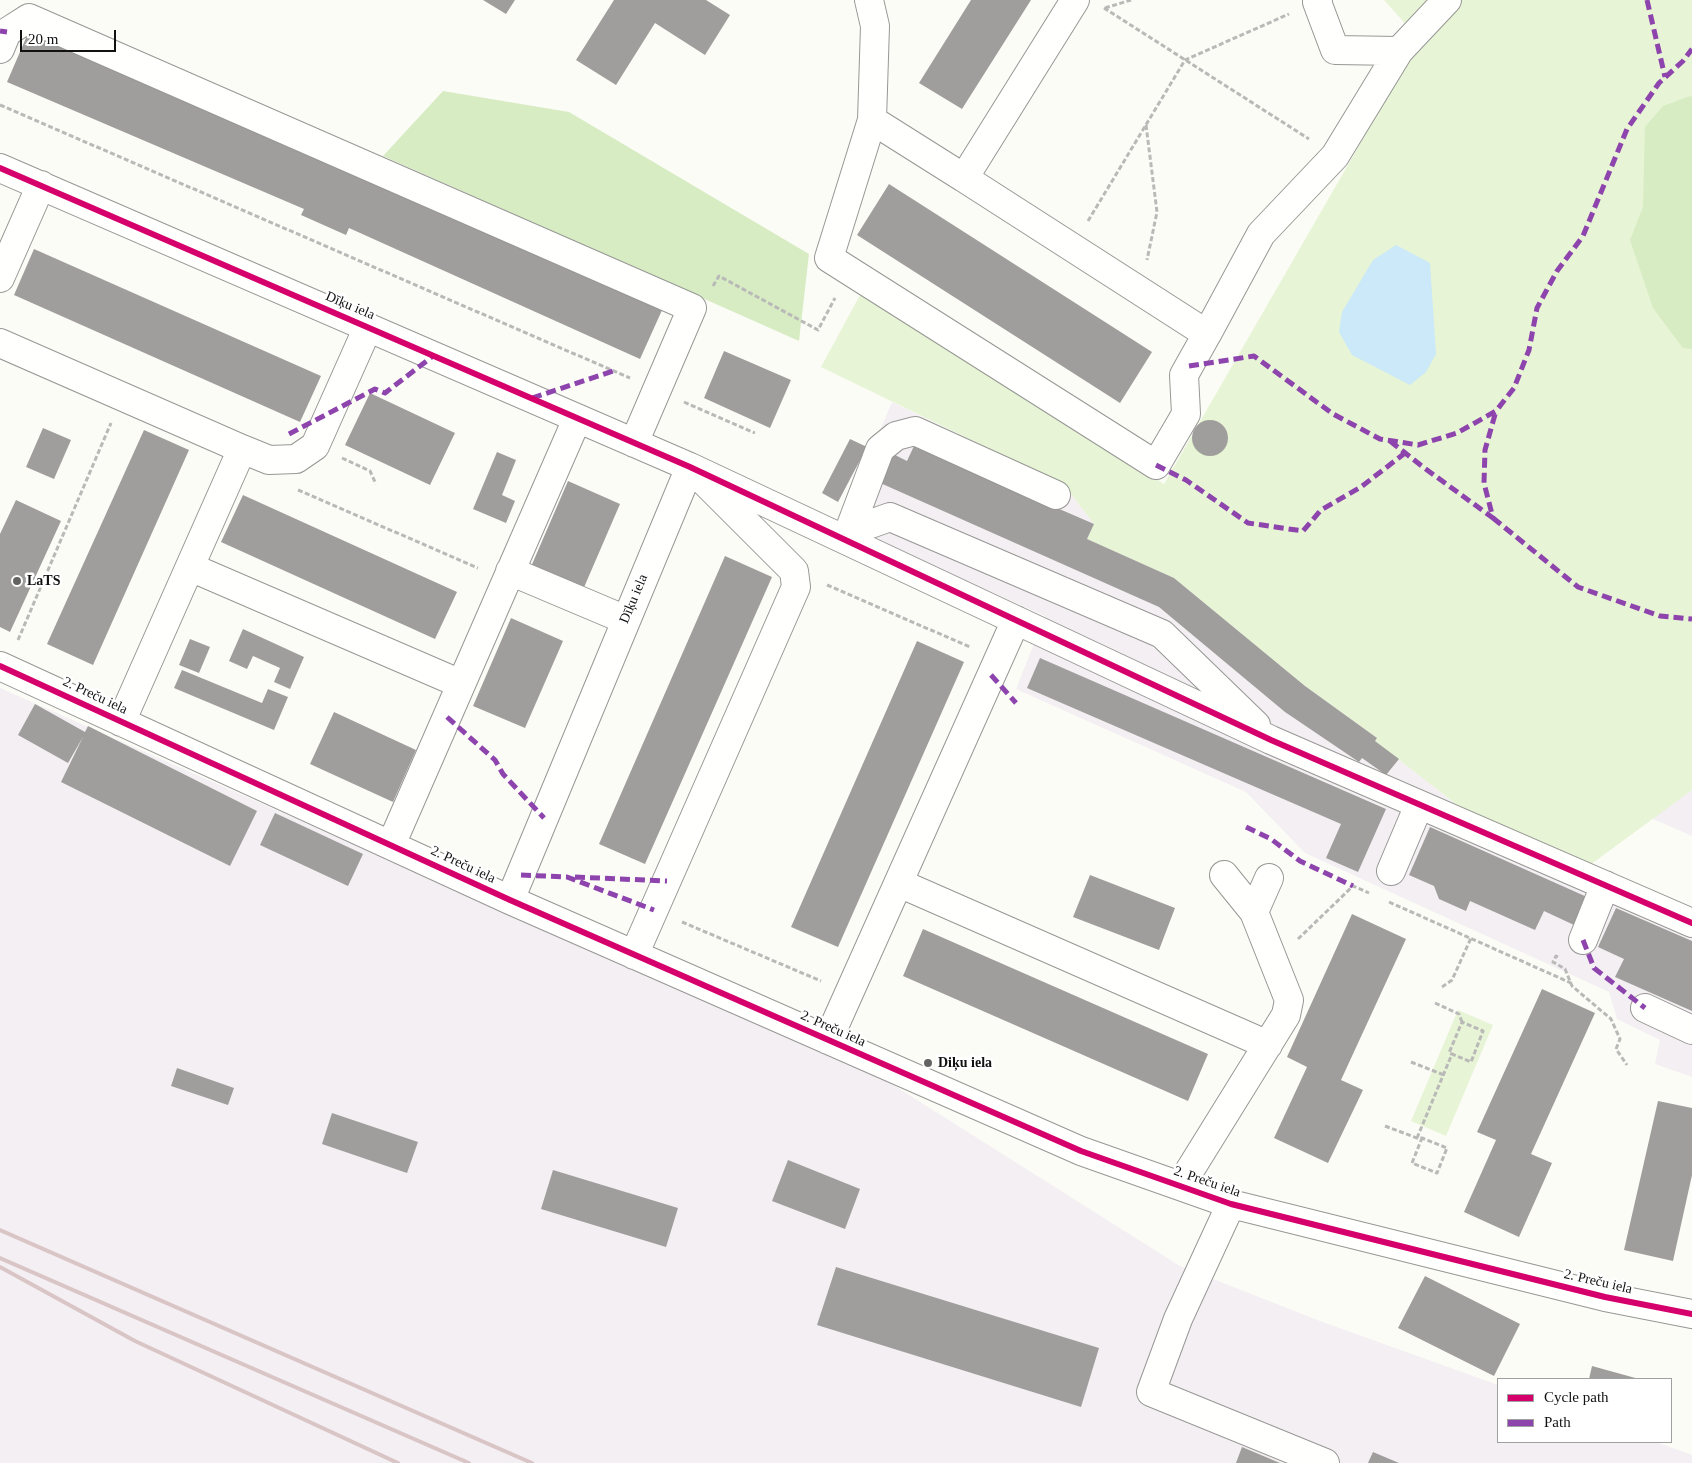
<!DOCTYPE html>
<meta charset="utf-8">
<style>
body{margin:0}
#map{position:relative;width:1692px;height:1463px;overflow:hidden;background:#fcfcf7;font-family:Georgia,serif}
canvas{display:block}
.legend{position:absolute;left:1497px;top:1378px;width:175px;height:65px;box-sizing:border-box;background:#fff;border:1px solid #a0a0a0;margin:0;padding:6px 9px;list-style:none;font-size:15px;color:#111}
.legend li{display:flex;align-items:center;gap:10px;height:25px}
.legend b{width:25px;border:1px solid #a0a0a0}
.scale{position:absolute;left:20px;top:30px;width:96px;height:22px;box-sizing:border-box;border:2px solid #111;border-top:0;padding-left:6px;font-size:15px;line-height:18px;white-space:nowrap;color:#111;-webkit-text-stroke:4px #fff;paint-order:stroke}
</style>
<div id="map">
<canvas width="1692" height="1463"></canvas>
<ul class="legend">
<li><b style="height:6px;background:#d6006c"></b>Cycle path</li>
<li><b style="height:6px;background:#8e44ad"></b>Path</li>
</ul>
<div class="scale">20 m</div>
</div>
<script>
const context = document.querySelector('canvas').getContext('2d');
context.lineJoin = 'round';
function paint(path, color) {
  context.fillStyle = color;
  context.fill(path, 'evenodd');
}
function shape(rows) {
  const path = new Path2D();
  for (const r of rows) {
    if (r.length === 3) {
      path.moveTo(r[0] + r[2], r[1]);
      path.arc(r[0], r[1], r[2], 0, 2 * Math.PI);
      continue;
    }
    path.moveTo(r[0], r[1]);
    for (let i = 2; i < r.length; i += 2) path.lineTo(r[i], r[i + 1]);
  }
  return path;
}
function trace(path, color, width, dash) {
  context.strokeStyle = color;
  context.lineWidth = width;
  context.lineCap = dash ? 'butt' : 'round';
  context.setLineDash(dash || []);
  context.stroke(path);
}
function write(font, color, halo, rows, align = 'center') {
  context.font = font + ' Georgia,serif';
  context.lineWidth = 5;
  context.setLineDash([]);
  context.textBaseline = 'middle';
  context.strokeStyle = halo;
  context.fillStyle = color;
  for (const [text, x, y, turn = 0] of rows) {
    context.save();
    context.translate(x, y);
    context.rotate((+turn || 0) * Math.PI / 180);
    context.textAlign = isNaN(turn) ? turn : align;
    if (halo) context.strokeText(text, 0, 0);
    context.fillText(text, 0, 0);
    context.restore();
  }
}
const industrial = shape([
 [892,402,1064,485,1094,524,1174,578,1305,686,1377,738,1375,741,1461,808,1692,910,1692,1077,1655,1064,1660,1040,1617,1019,1609,992,1305,853,1246,792,1016,689,1045,616,840,524],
 [0,688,879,1076,1180,1266,1320,1321,1498,1385,1498,1442,1656,1442,1692,1455,1692,1463,0,1463],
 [1692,790,1692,836,1653,819,1653,818]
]);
const green = shape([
 [1384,0,1692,0,1692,790,1590,865,1461,808,1375,741,1377,738,1305,686,1174,578,1087,539,1094,524,1064,485,821,367,860,295,1164,484,1420,40],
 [1458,1010,1493,1025,1446,1136,1411,1121]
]);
const forest = shape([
 [443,91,569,112,809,254,799,341,383,156],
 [1690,96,1692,97,1692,349,1683,348,1653,308,1630,240,1643,207,1645,127,1663,106]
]);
const water = shape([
 [1396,245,1430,263,1436,354,1426,372,1410,385,1352,355,1339,332,1342,312,1373,260]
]);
const building = shape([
 [483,0,515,0,506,14],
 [614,0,706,0,730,15,705,55,655,23,616,85,576,60],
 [971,0,1031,0,962,109,919,83],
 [29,31,663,308,640,359,349,228,346,235,301,215,304,209,7,82],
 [889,184,1152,352,1120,403,857,235],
 [34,249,321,376,300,422,14,295],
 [724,351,791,380,770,428,704,398],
 [370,393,455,433,430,485,345,445],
 [1210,438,18],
 [43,428,71,440,54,479,26,467],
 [144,430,189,450,93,665,47,644],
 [850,439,867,447,838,502,822,493],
 [914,446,1094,524,1087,539,1174,578,1305,686,1377,738,1375,741,1399,759,1386,775,1362,758,1359,762,1285,712,1159,607,878,482,891,453,907,461],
 [497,452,516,460,502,495,515,501,506,523,473,509],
 [568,481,620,504,582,592,530,569],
 [243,495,457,592,435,639,221,542],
 [16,500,61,521,10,632,0,627,0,534],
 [725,556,772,577,645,864,599,844],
 [511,618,563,641,525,728,473,706],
 [243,629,304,657,290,689,274,682,280,668,253,656,247,669,229,661],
 [190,639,210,647,199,673,179,665],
 [917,641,964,662,838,947,791,927],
 [1040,658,1386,809,1358,872,1326,858,1341,824,1027,688],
 [182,670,262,703,268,689,288,697,274,730,174,688],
 [35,704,85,732,88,726,257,811,230,866,61,782,83,737,68,763,18,735],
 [334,712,416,750,393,802,310,764],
 [275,813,363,854,348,886,260,845],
 [1430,827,1587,897,1574,925,1544,911,1535,930,1470,901,1466,911,1439,899,1434,886,1409,875],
 [1090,875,1175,908,1159,950,1073,917],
 [1616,908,1692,941,1692,1011,1615,977,1624,959,1598,947],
 [1352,914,1406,939,1341,1080,1363,1090,1328,1163,1274,1138,1307,1067,1287,1057],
 [923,929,1208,1054,1188,1101,903,976],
 [1542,989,1595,1013,1531,1154,1552,1163,1519,1237,1464,1212,1496,1140,1477,1132],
 [177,1068,234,1088,228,1105,171,1086],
 [1658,1101,1692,1108,1692,1175,1673,1261,1624,1250],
 [332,1113,418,1142,407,1173,322,1144],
 [788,1160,860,1189,845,1229,772,1201],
 [553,1170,678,1208,666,1247,541,1209],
 [836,1267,1099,1348,1081,1407,817,1325],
 [1425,1276,1520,1324,1494,1376,1398,1328],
 [1592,1366,1639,1379,1589,1379],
 [1242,1447,1280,1463,1236,1463],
 [1373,1452,1399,1463,1368,1463]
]);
const path = shape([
 [1104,8,1309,139],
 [1105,8,1131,0],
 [0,105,630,378],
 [1146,125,1157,212,1147,260],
 [1088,221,1185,60,1289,14],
 [713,286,719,276,818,330,835,298],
 [684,402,755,433],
 [342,458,370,471,376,484],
 [298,490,478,568],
 [827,585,970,647],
 [18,640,111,423],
 [1389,902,1571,983],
 [682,922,821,981],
 [1298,939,1353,886,1369,893],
 [1558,957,1556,956,1553,962,1565,969,1572,986,1611,1019,1620,1039,1616,1049,1627,1065],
 [1442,987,1452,980,1471,938],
 [1435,1003,1459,1014,1462,1022],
 [1411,1062,1444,1075],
 [1385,1126,1417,1138,1422,1138,1447,1148,1437,1173,1412,1163,1422,1138],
 [1417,1138,1452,1054,1471,1062,1483,1031,1462,1022,1449,1053,1452,1054]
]);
const minor = shape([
 [869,0,875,26,872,120,964,178,1075,0],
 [1318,0,1317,2,1335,50,1399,51],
 [0,49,7,32,29,18,692,308,634,443],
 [872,120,829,258,1156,465,1186,414,1184,375,1207,334,964,178],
 [0,168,690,467,1271,740,1692,923],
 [0,278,41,185],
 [1207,334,1261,234,1335,156,1399,51,1447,0],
 [0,343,242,449,269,460,296,459,315,446,368,327],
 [849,531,880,449,896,436,915,431,1056,495],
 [837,536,890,517,1162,634,1256,725],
 [190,567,461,684],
 [510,571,626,620],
 [0,666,510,900,1081,1151,1231,1204,1605,1297,1692,1314],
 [121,722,242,449],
 [391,845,577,419],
 [1391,871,1419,805],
 [1224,875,1254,912],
 [899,883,1268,1045],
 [510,900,690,467],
 [1583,940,1605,885],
 [634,955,796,587,794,571,704,481],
 [1645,1008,1692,1030],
 [828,1040,1016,620],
 [1180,1186,1286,1015,1289,1000,1254,912,1269,878],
 [1231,1204,1178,1319,1151,1392,1325,1463]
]);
const rail = shape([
 [0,1230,532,1463],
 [0,1258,469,1463],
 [0,1267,135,1341,398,1463]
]);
const quiet = shape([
 [1647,0,1665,77],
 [0,31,7,32],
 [1189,366,1254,356,1333,414,1380,439,1418,445,1457,433,1496,411,1514,388,1529,350,1537,308,1557,271,1583,236,1627,129,1659,83,1683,61,1692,49],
 [532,398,613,371],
 [289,434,375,389,385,393,433,356],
 [1390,441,1423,467,1493,518,1484,483,1485,450,1496,411],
 [1156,465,1186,480,1248,523,1303,531,1321,510,1361,487,1405,453],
 [1493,518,1578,587,1660,616,1692,619],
 [991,675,1016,703],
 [447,717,495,760,503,774,544,818],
 [1246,827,1271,839,1300,861,1353,886],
 [521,875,567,877,654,910],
 [575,877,667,881],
 [1583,940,1594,968,1645,1008]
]);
const cycleway = shape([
 [0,168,690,467,1271,740,1692,923],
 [0,666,510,900,1081,1151,1231,1204,1605,1297,1692,1314]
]);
const markers = [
 [17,581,5,"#636362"],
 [928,1063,5,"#636362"]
];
const streetNames = [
 ["Dīķu iela",350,306,23],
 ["Dīķu iela",634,599,-67],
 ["2. Preču iela",95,696,25],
 ["2. Preču iela",463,865,25],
 ["2. Preču iela",833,1029,24],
 ["2. Preču iela",1207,1182,19],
 ["2. Preču iela",1598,1282,13]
];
const poiNames = [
 ["LaTS",27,581],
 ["Diķu iela",938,1063]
];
paint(industrial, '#f4eff3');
paint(green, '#e7f4d5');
paint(forest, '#d7ecc3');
paint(water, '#cbe9f9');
paint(building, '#a09e9c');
trace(minor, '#979795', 30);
trace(path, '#b9b9b8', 3, [5, 2.5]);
trace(minor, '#fffffe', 28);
trace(rail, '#dac5c6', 4);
trace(quiet, '#8e44ad', 5, [10, 5]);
trace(cycleway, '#d6006c', 6);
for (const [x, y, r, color] of markers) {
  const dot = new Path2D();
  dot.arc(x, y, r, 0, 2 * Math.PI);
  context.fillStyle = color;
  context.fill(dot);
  trace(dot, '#fff', 2);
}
write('14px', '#111', '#fff', streetNames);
write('bold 14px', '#111', '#fff', poiNames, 'left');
</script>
